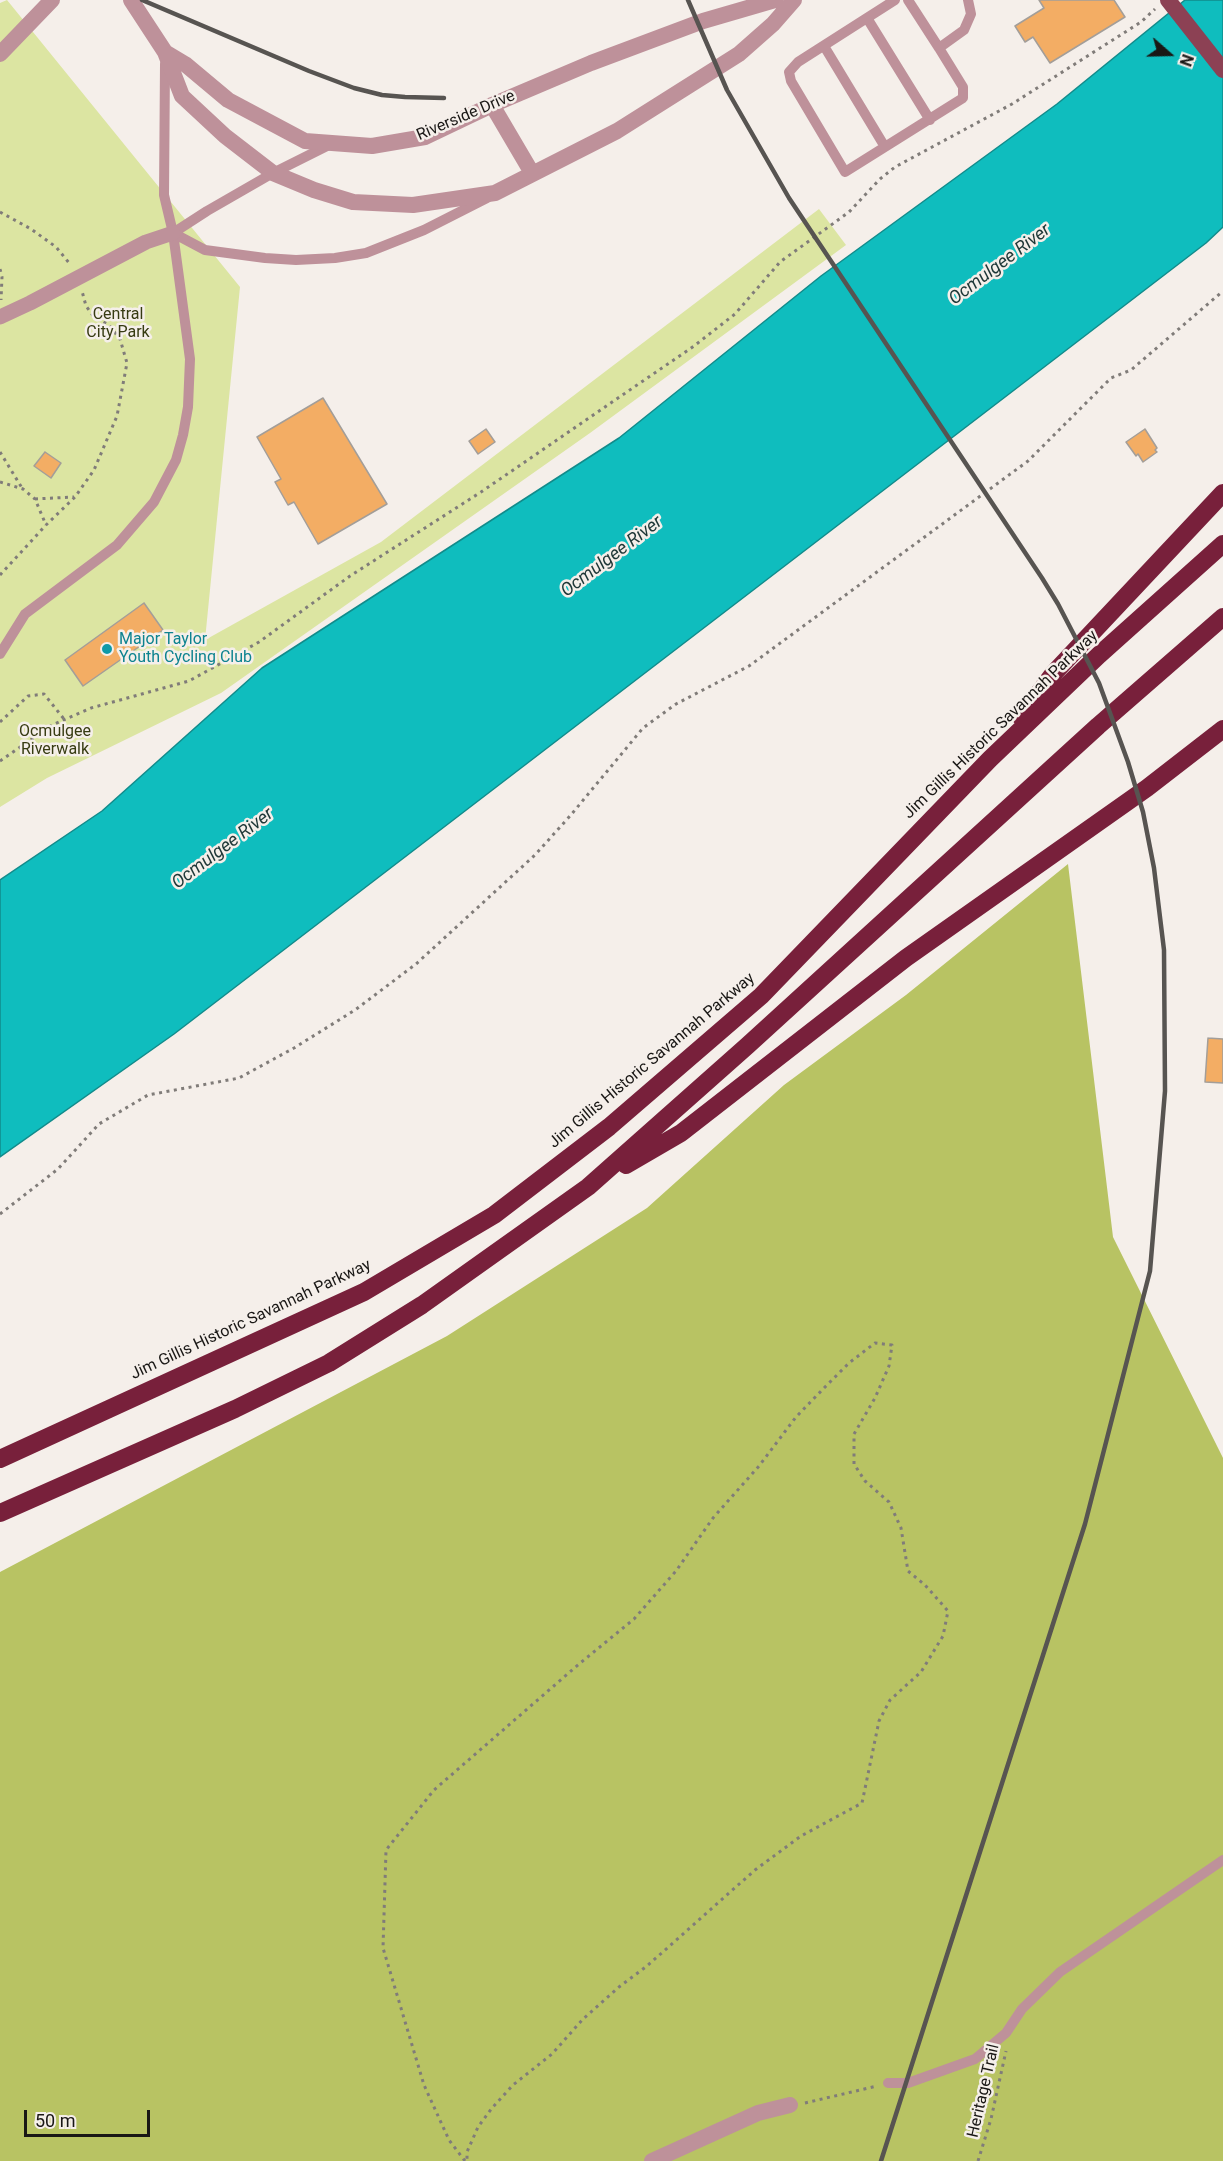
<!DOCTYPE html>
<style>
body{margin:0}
#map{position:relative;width:1223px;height:2161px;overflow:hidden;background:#f5efea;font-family:Roboto,sans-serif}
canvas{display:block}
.north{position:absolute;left:1139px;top:24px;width:60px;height:60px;-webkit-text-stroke:4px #f5efea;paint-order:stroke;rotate:110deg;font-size:16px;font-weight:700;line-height:24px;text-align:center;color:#191715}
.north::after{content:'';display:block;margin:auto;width:21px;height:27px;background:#191715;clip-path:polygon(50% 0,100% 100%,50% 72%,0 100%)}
.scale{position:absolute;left:24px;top:2110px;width:126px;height:27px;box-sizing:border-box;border:3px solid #191715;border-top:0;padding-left:8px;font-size:18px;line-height:21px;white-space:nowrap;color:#191715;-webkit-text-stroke:4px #f5efea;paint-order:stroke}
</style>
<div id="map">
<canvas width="1223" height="2161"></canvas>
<div class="north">N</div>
<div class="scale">50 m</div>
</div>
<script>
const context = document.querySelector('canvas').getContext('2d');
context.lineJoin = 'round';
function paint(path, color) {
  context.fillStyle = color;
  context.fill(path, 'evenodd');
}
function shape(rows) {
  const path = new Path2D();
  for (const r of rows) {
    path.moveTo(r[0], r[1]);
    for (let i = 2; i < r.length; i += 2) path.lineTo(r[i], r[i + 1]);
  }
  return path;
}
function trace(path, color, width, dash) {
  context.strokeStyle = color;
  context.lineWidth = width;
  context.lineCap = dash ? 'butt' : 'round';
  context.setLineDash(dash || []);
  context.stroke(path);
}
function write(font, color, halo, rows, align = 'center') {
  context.font = font + ' Roboto,sans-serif';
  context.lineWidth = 5;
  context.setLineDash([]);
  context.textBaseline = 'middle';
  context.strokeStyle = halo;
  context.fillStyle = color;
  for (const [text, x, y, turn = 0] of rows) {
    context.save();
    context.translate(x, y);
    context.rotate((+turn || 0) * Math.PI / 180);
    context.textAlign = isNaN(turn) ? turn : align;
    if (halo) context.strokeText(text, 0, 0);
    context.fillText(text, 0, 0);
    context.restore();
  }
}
const green = shape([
 [7,0,240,287,205,640,381,542,819,209,846,245,590,433,221,693,47,778,0,807,0,3]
]);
const forest = shape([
 [1068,864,1113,1237,1223,1458,1223,2161,0,2161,0,1572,447,1336,647,1208,784,1085,906,995]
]);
const water = shape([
 [1185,0,1223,0,1223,227,1206,243,174,1034,0,1157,0,880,102,811,262,668,619,438,821,276,1057,104,1185,0]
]);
const building = shape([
 [1039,0,1114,0,1125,17,1050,63,1033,37,1025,42,1015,26,1044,8,1039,0],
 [323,398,387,504,318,544,294,502,288,505,275,482,281,479,257,437,323,398],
 [486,429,495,442,478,454,469,441,486,429],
 [1145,429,1157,448,1155,450,1157,452,1143,462,1138,454,1136,456,1126,442,1145,429],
 [45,452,61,463,51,478,34,466,45,452],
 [144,603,163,630,83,686,65,660,144,603],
 [1208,1038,1223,1039,1223,1083,1205,1082,1208,1038]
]);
const path = shape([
 [0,212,31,229,56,247,70,264],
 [0,269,2,277,1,300],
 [0,452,22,488],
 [0,482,23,489,35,499,46,525],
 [35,499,74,497],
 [0,575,46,525,75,497,94,470,117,416,127,363,120,339,109,325,94,317,86,306,82,291],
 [0,722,28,696,44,694,64,719],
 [0,761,52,725,91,708,189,681,259,642,350,576,481,492,694,346,735,314,780,262,849,212,880,179,895,167,1012,104,1141,22,1155,9],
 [0,1214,58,1169,99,1124,148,1095,239,1078,294,1048,355,1010,416,964,535,855,570,816,643,728,676,704,749,666,1028,461,1111,378,1131,370,1223,291],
 [805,2103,877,2086],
 [465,2161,449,2140,424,2085,383,1948,386,1850,434,1790,579,1664,634,1619,676,1571,713,1518,759,1466,796,1417,824,1388,849,1363,875,1343,892,1345,889,1366,875,1398,854,1434,854,1464,865,1481,889,1502,901,1528,908,1571,925,1585,948,1611,943,1636,921,1672,890,1700,879,1721,862,1803,801,1836,755,1870,647,1966,619,1987,583,2019,552,2054,513,2085,492,2108,478,2127,467,2152,467,2161],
 [978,2161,991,2119,1006,2051]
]);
const service = shape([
 [895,0,798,62,789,72,791,81,845,172,963,98,963,87,939,48],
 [908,0,939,48,964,30,971,14,968,0],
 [867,18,930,120],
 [824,46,885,147],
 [331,144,273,173,207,211,173,233,205,250,265,258,296,260,335,258,366,253,424,230,487,198],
 [0,654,25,614,117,545,154,502,176,460,183,435,188,407,190,359,173,233,164,195,165,64],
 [888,2083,908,2083,975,2059,1006,2033,1022,2009,1060,1972,1223,1860]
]);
const pedestrian = shape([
 [0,317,30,303,146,242,173,233]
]);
const minor = shape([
 [0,54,52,0],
 [652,2161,758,2113,790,2105]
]);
const tertiary = shape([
 [131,0,165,52,182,96,225,136,273,173,314,190,353,202,413,205,495,193,617,131,739,54,773,24,794,0],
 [165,52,185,64,228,100,305,141,372,146,425,137,492,105,591,63,703,21,775,0],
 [492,105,532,173]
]);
const primary = shape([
 [1168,0,1223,70]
]);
const motorway = shape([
 [1021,717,1054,673,1223,493],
 [626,1165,681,1133,906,958,1147,788,1223,729],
 [0,1459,364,1292,494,1215,609,1127,761,996,990,759,1099,655,1223,544],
 [0,1513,235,1409,329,1363,422,1305,588,1187,747,1046,1098,726,1223,617]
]);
const rail = shape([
 [142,0,309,71,354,88,382,95,405,97,444,98],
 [688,0,727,90,789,198,1042,578,1058,604,1099,683,1128,762,1143,812,1154,868,1164,950,1165,1091,1150,1271,1085,1524,881,2161]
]);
const markers = [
 [107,649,6,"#0f9aa8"]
];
const streetNames = [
 ["Riverside Drive",466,116,-23],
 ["Jim Gillis Historic Savannah Parkway",1001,725,-44],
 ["Jim Gillis Historic Savannah Parkway",652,1061,-40],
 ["Jim Gillis Historic Savannah Parkway",251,1320,-25],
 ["Heritage Trail",984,2091,-77]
];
const parkNames = [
 ["Central",118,315],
 ["City Park",118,333],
 ["Ocmulgee",55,732],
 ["Riverwalk",55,750]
];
const cultureNames = [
 ["Major Taylor",119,640],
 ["Youth Cycling Club",119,658]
];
const waterNames = [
 ["Ocmulgee River",1000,265,-37],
 ["Ocmulgee River",612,557,-37],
 ["Ocmulgee River",223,849,-37]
];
paint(green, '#dce5a2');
paint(forest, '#b8c363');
paint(water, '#0fbdbe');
trace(water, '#128b8b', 1.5);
paint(building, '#f3ad64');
trace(building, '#a39e99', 1.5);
trace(path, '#807c79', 3, [3, 4.5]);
trace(service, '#be919a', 10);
trace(pedestrian, '#be919a', 15);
trace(minor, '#be919a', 16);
trace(tertiary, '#be919a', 16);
trace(primary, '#8c4154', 16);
trace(motorway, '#78203b', 18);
trace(rail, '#575451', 4.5);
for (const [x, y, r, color] of markers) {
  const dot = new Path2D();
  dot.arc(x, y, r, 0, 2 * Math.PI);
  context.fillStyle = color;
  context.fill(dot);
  trace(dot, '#f5efea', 2);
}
write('16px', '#191715', '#f5efea', streetNames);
write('16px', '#373b12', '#f5efea', parkNames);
write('16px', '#0d838f', '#f5efea', cultureNames, 'left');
write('italic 18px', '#1e3737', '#f5efea', waterNames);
</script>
